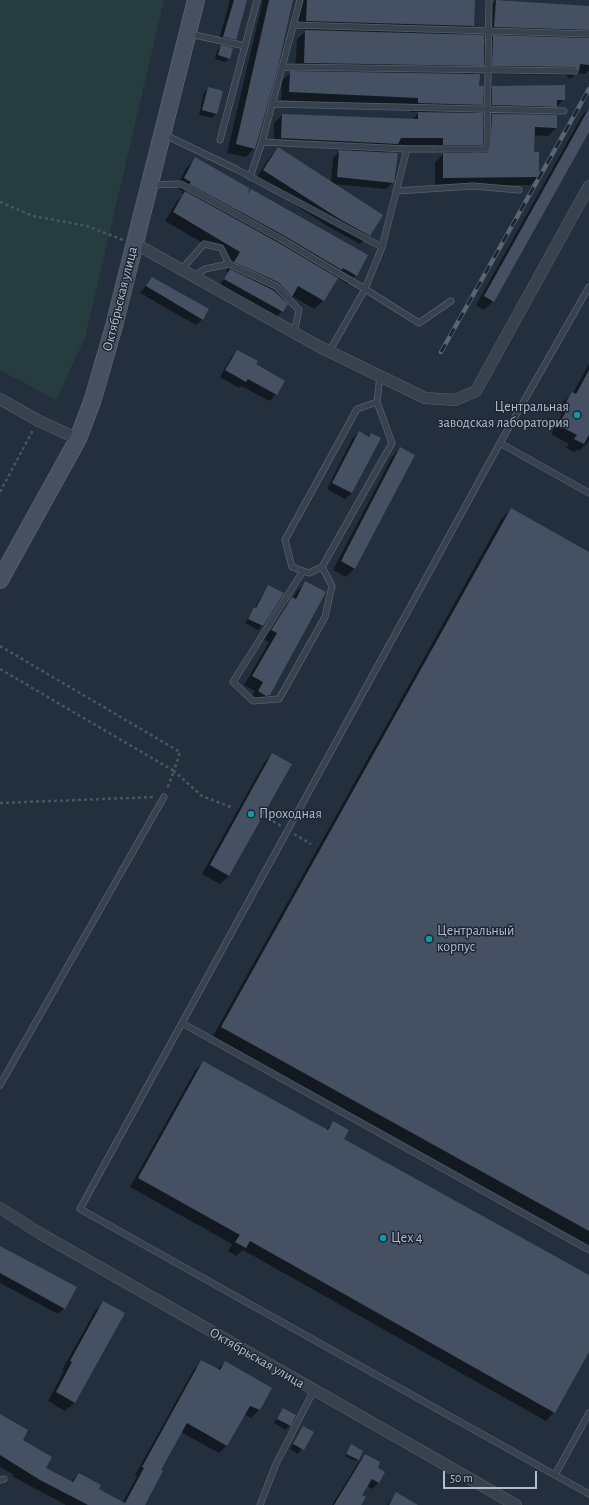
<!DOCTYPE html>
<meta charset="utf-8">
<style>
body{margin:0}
#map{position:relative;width:589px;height:1505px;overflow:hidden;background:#242f3e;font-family:"Alegreya Sans",sans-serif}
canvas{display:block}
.scale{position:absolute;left:443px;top:1471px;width:94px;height:18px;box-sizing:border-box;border:2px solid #b4bcc9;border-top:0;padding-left:5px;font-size:12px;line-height:14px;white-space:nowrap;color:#b4bcc9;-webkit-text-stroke:3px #1d2633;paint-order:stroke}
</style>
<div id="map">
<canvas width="589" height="1505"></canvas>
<div class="scale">50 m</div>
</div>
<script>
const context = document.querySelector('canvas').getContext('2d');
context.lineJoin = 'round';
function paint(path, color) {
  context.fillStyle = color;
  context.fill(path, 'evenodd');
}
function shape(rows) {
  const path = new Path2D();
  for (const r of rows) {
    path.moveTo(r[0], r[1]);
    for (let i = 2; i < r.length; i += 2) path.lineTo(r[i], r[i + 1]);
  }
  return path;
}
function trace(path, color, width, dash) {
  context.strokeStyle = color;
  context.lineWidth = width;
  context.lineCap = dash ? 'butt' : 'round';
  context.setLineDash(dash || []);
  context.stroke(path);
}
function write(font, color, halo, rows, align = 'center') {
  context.font = font + ' "Alegreya Sans",sans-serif';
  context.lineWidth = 3;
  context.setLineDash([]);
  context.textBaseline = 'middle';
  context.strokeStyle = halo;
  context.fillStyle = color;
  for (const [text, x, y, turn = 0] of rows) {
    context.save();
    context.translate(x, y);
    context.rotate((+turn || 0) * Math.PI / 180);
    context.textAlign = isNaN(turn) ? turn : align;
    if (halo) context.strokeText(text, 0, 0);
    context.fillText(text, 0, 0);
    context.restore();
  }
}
const green = shape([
 [0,0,164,0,85,338,56,400,0,370]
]);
const shadow = shape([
 [230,0,246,0,235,39,229,45,218,43],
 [263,0,292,0,254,148,246,157,227,153],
 [303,0,474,0,473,26,463,35,483,46,494,35,486,35,488,9,496,0,589,7,589,70,585,74,576,73,570,79,566,75,484,74,484,64,473,75,482,104,473,114,482,130,484,130,484,123,492,115,556,128,548,136,533,135,533,153,538,177,530,185,435,186,435,162,445,152,435,152,435,145,396,145,388,153,393,182,386,189,333,184,369,235,360,244,329,227,255,179,270,157,278,148,331,182,333,158,342,149,274,146,274,123,282,115,412,120,419,112,410,112,410,107,281,100,282,81,291,72,295,72,297,39,307,30,298,29,299,5],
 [483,143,483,154,472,154],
 [221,46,230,58,225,62,215,59,217,51],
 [493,87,564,99,550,113,486,111,486,94],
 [208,88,216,114,212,118,199,115,204,93],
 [589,108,589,119,493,301,484,310,476,305,583,114],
 [196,159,247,195,251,190,356,275,347,284,337,277,323,301,314,309,292,296,285,303,287,305,276,318,219,286,229,272,226,271,232,260,165,221,177,201,184,194,182,193,183,191,176,187,187,167],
 [152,278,203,319,196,325,140,293],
 [237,351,255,365,276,394,270,401,241,386,239,388,220,377,231,357],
 [589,364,589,441,580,450,578,449,574,452,566,448,569,444,551,434,562,414,558,411,563,402,573,393],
 [359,432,368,437,371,434,352,493,345,499,327,489,352,439],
 [400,448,355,568,346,577,333,570,392,457],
 [511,509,589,553,589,1245,213,1036,502,518],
 [306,582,269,695,260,704,257,704,250,700,255,691,244,685,269,642,263,639,283,607,293,598,297,591],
 [268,586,263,625,258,630,245,623],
 [272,754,229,876,220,884,202,874,264,763],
 [203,1062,326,1130,333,1122,343,1139,589,1276,589,1350,554,1412,546,1421,243,1250,236,1256,228,1251,232,1244,130,1187,195,1071],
 [0,1247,64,1308,58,1314,0,1283],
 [103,1302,124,1314,74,1403,65,1411,48,1401,64,1371,62,1370,95,1311],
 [202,1361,217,1370,225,1362,271,1389,259,1410,251,1418,244,1414,227,1445,219,1453,181,1432,160,1471,144,1505,66,1505,12,1476,14,1475,0,1467,0,1416,45,1468,71,1482,79,1474,98,1489,123,1502,137,1476,135,1475,194,1369],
 [283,1410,295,1416,286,1430,274,1423],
 [303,1427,312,1432,298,1454,290,1449],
 [351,1445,358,1459,356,1461,345,1456],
 [365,1455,376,1468,384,1472,378,1483,372,1489,367,1486,361,1495,360,1505,332,1505,359,1461],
 [396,1494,415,1505,387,1505]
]);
const building = shape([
 [234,0,247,0,236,40,223,37],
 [269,0,293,0,277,71,255,149,236,144],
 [307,0,475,0,474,26,306,21],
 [496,0,589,6,589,30,494,27],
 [305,30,484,35,484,66,304,63],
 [493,35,589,38,589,65,580,64,579,71,575,67,492,66],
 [221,45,233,48,230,59,218,55],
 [290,71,480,74,479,86,484,86,483,105,418,103,418,98,289,92],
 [565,85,565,100,557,100,557,107,492,105,492,86],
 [208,87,223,91,217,114,202,110],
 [589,108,589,132,494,302,484,296],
 [418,112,483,113,483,145,443,145,443,138,401,138,398,144,281,138,282,114,418,119],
 [492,114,557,115,557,128,535,127,534,152,539,152,539,177,443,178,443,153,487,153,490,151],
 [278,147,383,215,370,236,338,218,263,170],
 [339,150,398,153,394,183,337,177],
 [195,157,249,188,248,194,251,189,368,255,357,276,343,268,342,270,283,235,189,184,191,182,184,178],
 [185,191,279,243,338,278,324,301,298,286,292,297,278,282,234,262,240,252,173,212],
 [230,269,273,290,288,304,283,312,224,279],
 [152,277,209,309,203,320,146,286],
 [237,350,258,361,256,364,285,381,277,395,248,379,246,382,225,370],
 [589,370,589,435,584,444,574,439,577,435,558,425,570,405,566,402,572,392,576,394],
 [359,431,369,437,371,433,381,438,352,493,332,483],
 [400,447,415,455,355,569,341,561],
 [511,508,589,552,589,1231,221,1027],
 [305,581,326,592,270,695,266,696,258,691,263,682,252,676,277,633,271,630,292,597,296,599],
 [268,585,284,593,263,626,248,619,254,607,256,608],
 [272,753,292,764,229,876,210,865],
 [203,1061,328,1130,333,1121,349,1130,344,1139,589,1275,589,1352,555,1413,250,1241,246,1248,235,1242,240,1235,138,1178],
 [0,1246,77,1287,65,1309,0,1273],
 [103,1301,125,1313,75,1403,56,1392,72,1362,70,1361],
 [201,1360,220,1370,225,1361,272,1388,260,1410,250,1406,227,1446,187,1423,161,1470,163,1471,145,1505,88,1505,40,1480,0,1455,0,1414,28,1430,23,1440,52,1457,46,1468,73,1482,79,1473,101,1485,99,1489,125,1503,144,1468,142,1467],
 [283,1408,296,1415,291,1426,277,1419],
 [303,1426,314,1432,304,1450,293,1444],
 [351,1444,363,1451,359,1460,346,1454],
 [365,1454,380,1462,378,1468,385,1472,379,1483,372,1479,362,1495,366,1497,361,1505,334,1505],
 [396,1492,418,1505,389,1505]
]);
const path = shape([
 [0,202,33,216,87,226,123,240],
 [0,492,33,430],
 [0,646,180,752,174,771,202,796,233,808],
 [0,669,174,771,167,789],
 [0,803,155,797],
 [268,818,281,826],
 [294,834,311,844]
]);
const lane = shape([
 [293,25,589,34],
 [190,34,245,46,220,140],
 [245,46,257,0],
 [282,67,575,71],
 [272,104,564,111],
 [163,134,236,169,382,247,365,289,419,323,451,301],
 [262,142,300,0],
 [407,149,487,149,489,0],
 [250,177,262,142,407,149,382,247],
 [151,185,181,184,281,239,365,289,329,352],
 [396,191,473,186,519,190],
 [181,270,204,244,221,248,229,264],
 [193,277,205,269,229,264,276,286,299,310,294,333],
 [500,443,589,287],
 [322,567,309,573,292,567,285,540,357,409,377,402],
 [303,571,233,682,253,701,279,699,325,617,332,586,322,567,392,443,377,402,380,376],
 [182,1023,589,1250],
 [0,1085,164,797],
 [589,1413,555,1475,589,1494],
 [555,1475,80,1209,500,443,589,493],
 [0,1480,4,1479],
 [260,1505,276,1464,314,1390]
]);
const street = shape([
 [134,243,320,347,425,398,455,400,476,391,589,186],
 [0,399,39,421,78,439],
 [0,1208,41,1234,516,1505]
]);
const secondary = shape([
 [0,580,78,439,93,399,114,326,196,0]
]);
const rail = shape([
 [441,352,589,89]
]);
const markers = [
 [577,415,4,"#0f9aa8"],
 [251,814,4,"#0f9aa8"],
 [429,939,4,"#0f9aa8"],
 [383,1238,4,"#0f9aa8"]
];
const streetNames = [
 ["Октябрьская улица",120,299,-76],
 ["Октябрьская улица",257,1358,30]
];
const poiNames = [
 ["Центральная",569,407,"right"],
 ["заводская лаборатория",569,423,"right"],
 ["Проходная",259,814],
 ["Центральный",437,931],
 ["корпус",437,947],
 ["Цех 4",391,1238]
];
paint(green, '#263c3f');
paint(shadow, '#0007');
paint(building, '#455162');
trace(lane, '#565f6c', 7);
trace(street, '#565f6c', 12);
trace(secondary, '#565f6c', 18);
trace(path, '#44595c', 2.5, [3, 3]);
trace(lane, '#38414e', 5.5);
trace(street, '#38414e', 11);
trace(secondary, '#465061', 16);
trace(rail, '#5a6575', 4.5);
trace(rail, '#1d2633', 3, [9]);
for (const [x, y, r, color] of markers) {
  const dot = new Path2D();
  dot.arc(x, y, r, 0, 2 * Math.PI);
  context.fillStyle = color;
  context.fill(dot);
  trace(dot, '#1d2633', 1.5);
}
write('14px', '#b4bcc9', '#1d2633', streetNames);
write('14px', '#b4bcc9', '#1d2633', poiNames, 'left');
</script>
